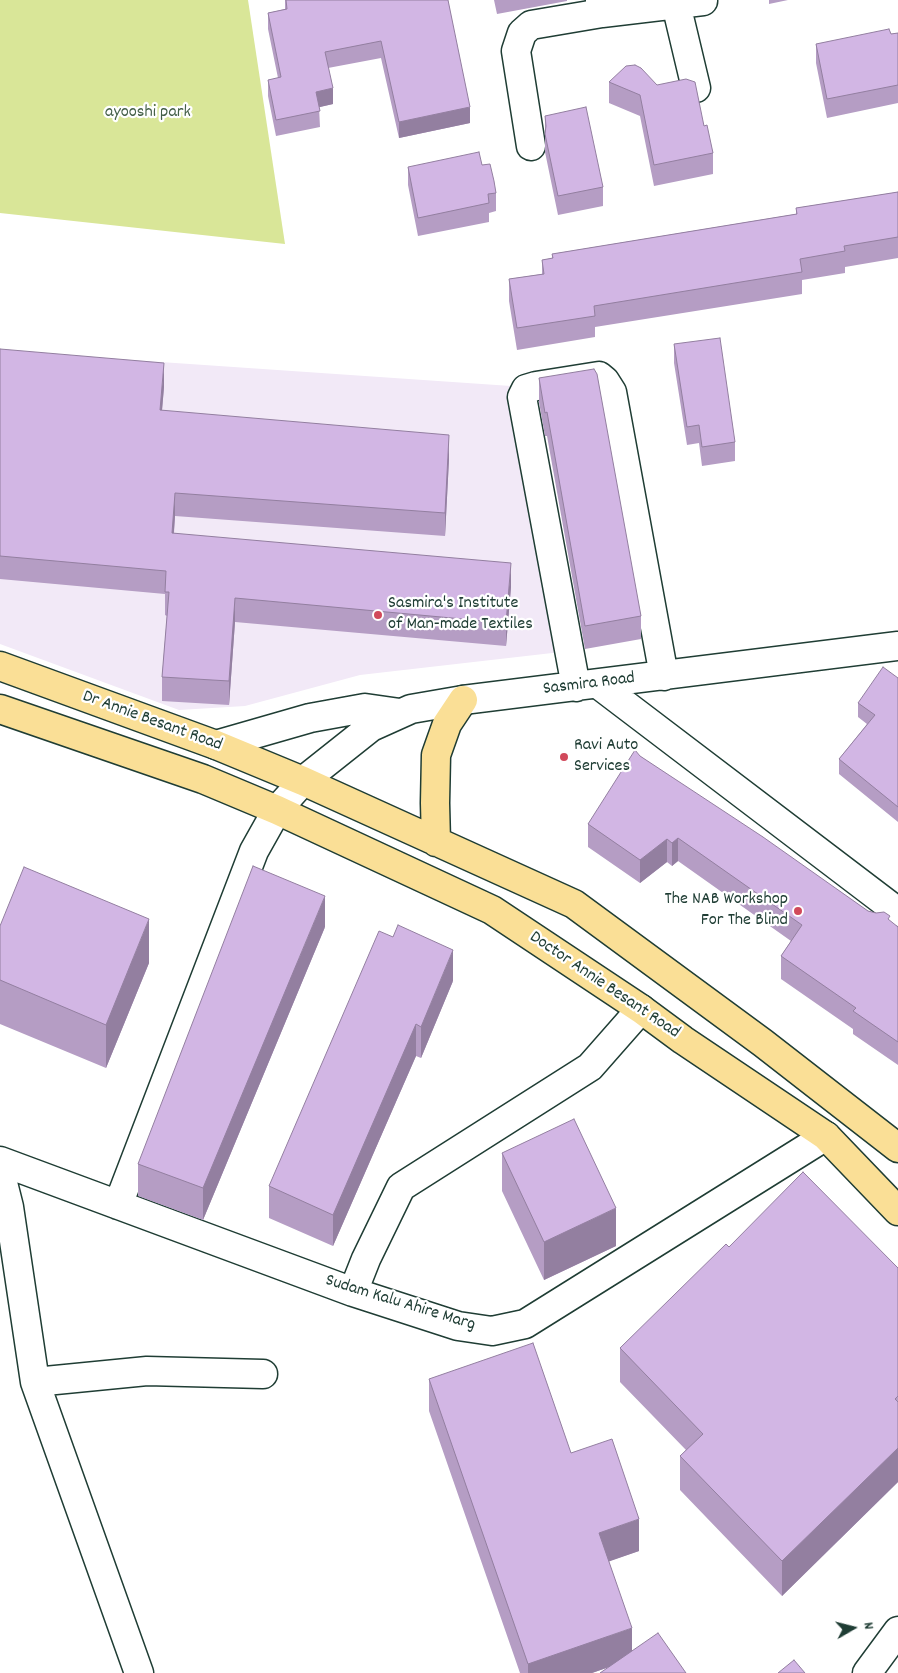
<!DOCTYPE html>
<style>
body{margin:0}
#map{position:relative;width:898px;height:1673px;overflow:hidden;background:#fff;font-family:Dekko,sans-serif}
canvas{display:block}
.north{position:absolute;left:828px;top:1603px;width:50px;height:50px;-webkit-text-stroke:4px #fff;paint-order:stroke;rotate:82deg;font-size:14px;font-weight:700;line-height:20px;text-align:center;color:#1f3d34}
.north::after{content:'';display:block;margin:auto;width:18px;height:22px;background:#1f3d34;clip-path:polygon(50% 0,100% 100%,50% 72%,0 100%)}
</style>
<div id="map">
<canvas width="898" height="1673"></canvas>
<div class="north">N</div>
</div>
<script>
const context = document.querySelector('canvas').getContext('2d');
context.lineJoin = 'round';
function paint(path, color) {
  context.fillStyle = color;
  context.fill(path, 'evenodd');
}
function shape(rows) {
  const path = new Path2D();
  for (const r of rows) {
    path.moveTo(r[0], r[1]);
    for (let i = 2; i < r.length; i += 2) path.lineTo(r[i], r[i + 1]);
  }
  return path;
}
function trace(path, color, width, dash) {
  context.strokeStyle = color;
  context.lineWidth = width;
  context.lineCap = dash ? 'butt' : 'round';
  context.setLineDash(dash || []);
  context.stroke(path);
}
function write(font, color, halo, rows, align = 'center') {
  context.font = font + ' Dekko,sans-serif';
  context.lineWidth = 4.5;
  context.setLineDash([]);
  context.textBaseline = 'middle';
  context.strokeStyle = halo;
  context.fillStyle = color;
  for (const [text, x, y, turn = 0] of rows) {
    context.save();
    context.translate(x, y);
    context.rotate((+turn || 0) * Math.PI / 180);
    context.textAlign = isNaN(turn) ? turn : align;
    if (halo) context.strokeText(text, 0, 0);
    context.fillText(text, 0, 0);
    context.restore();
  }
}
const built = shape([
 [0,351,511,386,561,652,360,675,245,706,179,710,0,644]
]);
const green = shape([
 [0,0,248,0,285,244,0,213]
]);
const minor = shape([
 [676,4,696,88],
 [602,13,703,1],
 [531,146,516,51,522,33,531,25,602,13,600,0],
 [598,684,898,912],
 [576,687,522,397,526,389,536,386,599,376,605,381,612,392,664,676],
 [216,745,310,718,365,708,400,713],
 [0,1161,353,1292,458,1326,492,1331,525,1324,826,1136],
 [0,1171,9,1207,35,1382,139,1673],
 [118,1205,254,851,277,810,303,781,371,727,411,709,463,700,898,646],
 [353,1292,366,1259,401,1187,590,1067,641,1009],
 [35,1382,147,1371,263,1374],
 [867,1673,898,1631]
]);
const major = shape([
 [0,666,216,745,303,781,574,904,763,1043,898,1148],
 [0,709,203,779,277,810,492,910,641,1009,683,1040,826,1136,898,1211],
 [436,842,435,803,436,755,447,724,463,700]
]);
const wall = shape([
 [285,0,448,0,470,123,399,138,381,58,328,68,333,104,319,107,320,127,276,136,268,96,268,80,278,78,268,29,268,13,285,9],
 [494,0,567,0,567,1,497,14],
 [769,0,788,0,769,4],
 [898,33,898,103,827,118,816,63,816,44],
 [609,82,657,85,704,126,713,153,713,174,654,186,640,116,609,103],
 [545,116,603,187,603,206,558,215,545,152],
 [482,165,496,193,496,211,489,213,489,222,418,236,408,185,408,167],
 [898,192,898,258,845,267,845,273,802,280,802,294,595,327,595,337,517,350,509,301,509,279,542,274,542,260,552,258,552,254,796,214,796,208],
 [674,344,735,442,735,461,702,466,699,443,687,445,674,363],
 [0,349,164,387,162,410,449,459,445,536,175,516,174,533,511,587,506,646,235,622,229,705,162,701,162,677,167,616,165,615,165,594,0,579],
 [539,378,641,616,641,639,585,649,547,436,545,436,539,402],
 [898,678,898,822,839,774,839,759,867,724,858,717,858,703],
 [640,756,868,911,890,921,898,927,898,1065,853,1034,853,1029,781,979,781,956,791,941,678,861,672,866,667,862,640,883,588,847,588,824],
 [0,926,149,963,106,1068,0,1024],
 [325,927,203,1220,138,1196,138,1164],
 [453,981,421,1058,416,1056,333,1246,269,1218,269,1186],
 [502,1153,616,1246,544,1280,502,1191],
 [729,1247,898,1268,898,1482,782,1596,680,1490,680,1456,686,1450,620,1382,620,1348],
 [429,1379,571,1453,639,1551,609,1561,609,1667,592,1673,520,1673,429,1411]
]);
const shadedWall = shape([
 [333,88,333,104,316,108,316,92],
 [470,107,470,123,399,138,399,122],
 [164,363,164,387,160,433,160,410],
 [449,435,449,459,445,536,445,513],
 [175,493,175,516,172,556,172,533],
 [511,563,511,587,506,646,506,623],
 [235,598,235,622,229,705,229,681],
 [678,838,678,861,672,866,672,843],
 [667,839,667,862,640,883,640,860],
 [325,896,325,927,203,1220,203,1188],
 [149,919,149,963,106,1068,106,1025],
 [453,950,453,981,421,1058,421,1027],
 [416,1024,416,1056,333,1246,333,1215],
 [616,1208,616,1246,544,1280,544,1242],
 [898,1448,898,1482,782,1596,782,1561],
 [639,1519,639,1551,599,1565,599,1533],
 [632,1628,632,1659,592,1673,528,1673,528,1664]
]);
const building = shape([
 [286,0,448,0,470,107,399,122,381,41,325,52,333,88,316,92,320,111,276,120,268,80,281,77,268,13,287,9,286,0],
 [889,29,891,34,898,33,898,85,827,99,816,44,889,29],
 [635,65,641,68,657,85,686,79,695,82,704,126,707,125,713,153,654,165,640,95,609,82,626,66,635,65],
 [586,107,603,187,558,196,545,134,546,126,545,116,586,107],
 [479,152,482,165,490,164,494,181,496,193,488,194,489,203,418,218,408,167,479,152],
 [898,192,898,237,844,246,845,251,800,259,802,272,594,306,595,316,517,328,509,279,544,274,542,260,553,258,552,254,797,214,796,208,898,192],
 [720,338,735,442,702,447,699,425,687,427,674,344,720,338],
 [0,349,164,363,160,410,449,435,445,513,175,493,172,533,511,563,506,623,235,598,229,681,162,677,169,592,165,592,166,571,0,556,0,349],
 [594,369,597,374,641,616,585,626,547,412,545,413,539,378,594,369],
 [883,667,898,678,898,807,839,759,875,715,858,703,883,667],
 [635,750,640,756,763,837,868,911,876,913,884,912,890,916,888,919,898,927,898,1042,853,1011,856,1008,781,956,802,925,678,838,672,843,667,839,640,860,588,824,635,750],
 [253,866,325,896,203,1188,138,1164,253,866],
 [24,867,149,919,106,1025,0,980,0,926,24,867],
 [398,925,453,950,421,1027,416,1024,333,1215,269,1186,379,931,393,937,398,925],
 [574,1119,616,1208,544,1242,502,1153,574,1119],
 [803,1172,898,1268,898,1396,895,1399,898,1402,898,1448,782,1561,680,1456,703,1434,620,1348,726,1244,729,1247,803,1172],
 [533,1343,571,1453,612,1439,639,1519,599,1533,632,1628,528,1664,429,1379,533,1343],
 [658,1633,686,1673,600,1673,658,1633],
 [794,1660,805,1673,778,1673,794,1660]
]);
const markers = [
 [378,615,5,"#d1495b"],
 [564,757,5,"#d1495b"],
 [798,911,5,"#d1495b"]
];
const parkNames = [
 ["ayooshi park",148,114]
];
const poiNames = [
 ["Sasmira's Institute",388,605],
 ["of Man-made Textiles",388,626],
 ["Ravi Auto",574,747],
 ["Services",574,768],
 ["The NAB Workshop",788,901,"right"],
 ["For The Blind",788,922,"right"]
];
const streetNames = [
 ["Sasmira Road",589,685,-7],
 ["Dr Annie Besant Road",152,722,20],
 ["Doctor Annie Besant Road",604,986,34],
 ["Sudam Kalu Ahire Marg",400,1304,17]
];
paint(built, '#f2e9f7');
paint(green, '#d9e698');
trace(minor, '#1f3d34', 31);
trace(major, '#1f3d34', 31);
trace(minor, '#fff', 28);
trace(major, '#fadf96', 28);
paint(wall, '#b59dc4');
paint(shadedWall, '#937fa0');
paint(building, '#d2b6e4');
trace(building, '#937fa0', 1);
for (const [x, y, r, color] of markers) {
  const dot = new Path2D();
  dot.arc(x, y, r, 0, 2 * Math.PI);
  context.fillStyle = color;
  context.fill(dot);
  trace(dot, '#fff', 2);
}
write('18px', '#445f48', '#fff', parkNames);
write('18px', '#1f3d34', '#fff', poiNames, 'left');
write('18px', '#1f3d34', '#fff', streetNames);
</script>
